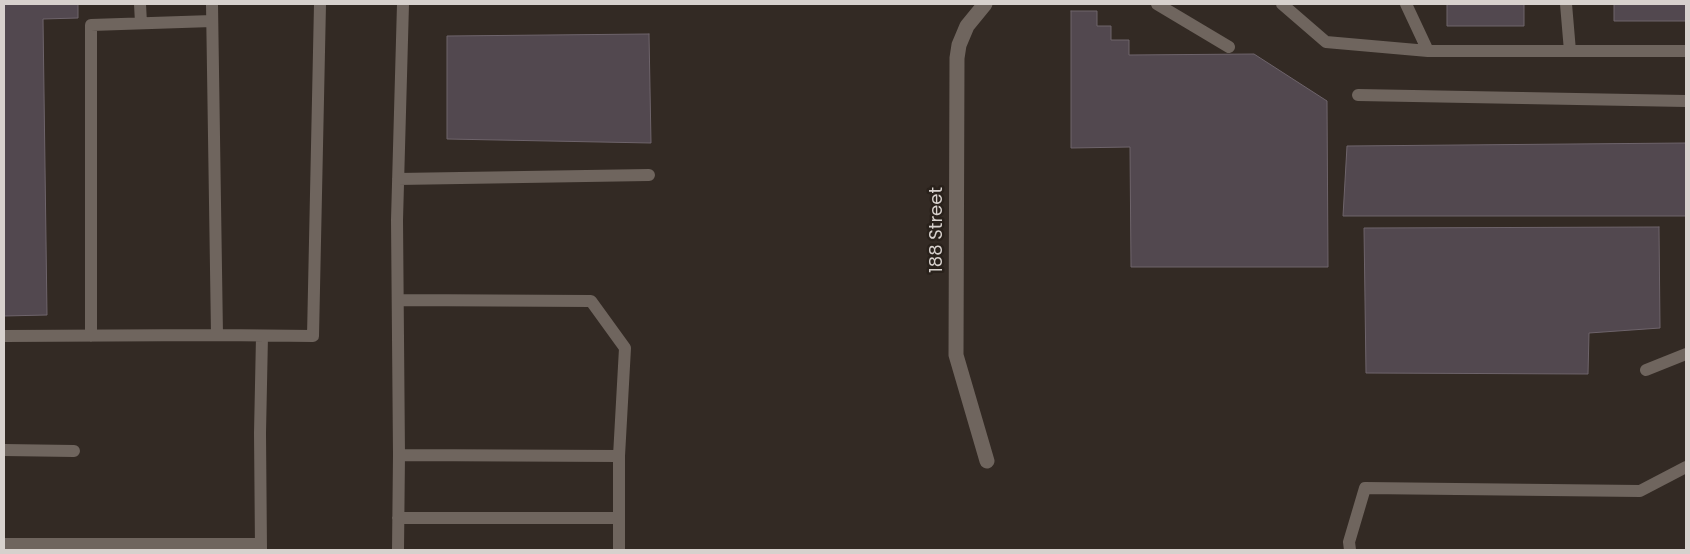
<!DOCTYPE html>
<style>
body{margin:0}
#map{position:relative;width:1690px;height:554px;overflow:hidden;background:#332a24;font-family:Poppins,sans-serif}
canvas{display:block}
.frame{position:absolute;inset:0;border:5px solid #d7d1cd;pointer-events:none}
</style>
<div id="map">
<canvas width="1690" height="554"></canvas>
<div class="frame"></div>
</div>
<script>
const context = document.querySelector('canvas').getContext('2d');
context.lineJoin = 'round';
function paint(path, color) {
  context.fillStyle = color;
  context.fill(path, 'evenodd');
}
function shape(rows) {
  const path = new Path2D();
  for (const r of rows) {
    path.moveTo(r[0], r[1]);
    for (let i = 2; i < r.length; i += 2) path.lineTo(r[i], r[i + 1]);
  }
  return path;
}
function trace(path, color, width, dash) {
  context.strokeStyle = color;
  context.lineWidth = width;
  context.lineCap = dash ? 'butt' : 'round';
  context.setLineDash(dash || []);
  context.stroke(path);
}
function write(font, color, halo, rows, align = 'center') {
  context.font = font + ' Poppins,sans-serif';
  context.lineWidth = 5;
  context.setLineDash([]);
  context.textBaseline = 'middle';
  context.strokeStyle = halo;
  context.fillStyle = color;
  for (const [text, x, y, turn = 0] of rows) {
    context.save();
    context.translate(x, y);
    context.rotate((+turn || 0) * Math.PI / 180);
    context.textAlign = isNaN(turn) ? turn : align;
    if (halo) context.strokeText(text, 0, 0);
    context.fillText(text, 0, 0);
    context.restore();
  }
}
const building = shape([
 [4,4,78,4,78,18,43,19,47,315,4,316,4,4],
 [1447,4,1524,4,1524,26,1447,26,1447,4],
 [1614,4,1686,4,1686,21,1614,21,1614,4],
 [1071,11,1097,11,1097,26,1111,26,1111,40,1129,40,1129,55,1254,54,1327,101,1328,267,1131,267,1130,147,1071,148,1071,11],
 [649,34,651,143,447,139,447,36,649,34],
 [1686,143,1686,216,1343,216,1347,146,1686,143],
 [1659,227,1660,328,1589,333,1588,374,1366,373,1364,228,1659,227]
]);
const lane = shape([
 [140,4,141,23],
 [212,4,217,335,313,336,320,4],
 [1157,4,1229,47],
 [1282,4,1326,42,1428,51],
 [1406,4,1428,51,1686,51],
 [1566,4,1570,51],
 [1358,95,1686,101],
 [398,179,649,175],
 [398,300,591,301,625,348,619,456,619,550],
 [4,336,217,335],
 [91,336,91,25,212,21],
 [1646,370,1686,354],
 [4,450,74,451],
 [399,455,619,456],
 [398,518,619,518],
 [4,544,260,544],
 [261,550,260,433,262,336],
 [398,550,399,455,397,220,403,4],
 [1350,550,1349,542,1365,488,1640,491,1686,467]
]);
const street = shape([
 [985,4,967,26,959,45,957,58,956,355,987,461]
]);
const streetNames = [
 ["188 Street",937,230,-90]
];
paint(building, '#52484f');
trace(building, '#6e646b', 1);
trace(lane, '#6f655e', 12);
trace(street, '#6f655e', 15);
write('18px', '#d7d1cd', '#29211b', streetNames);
</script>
